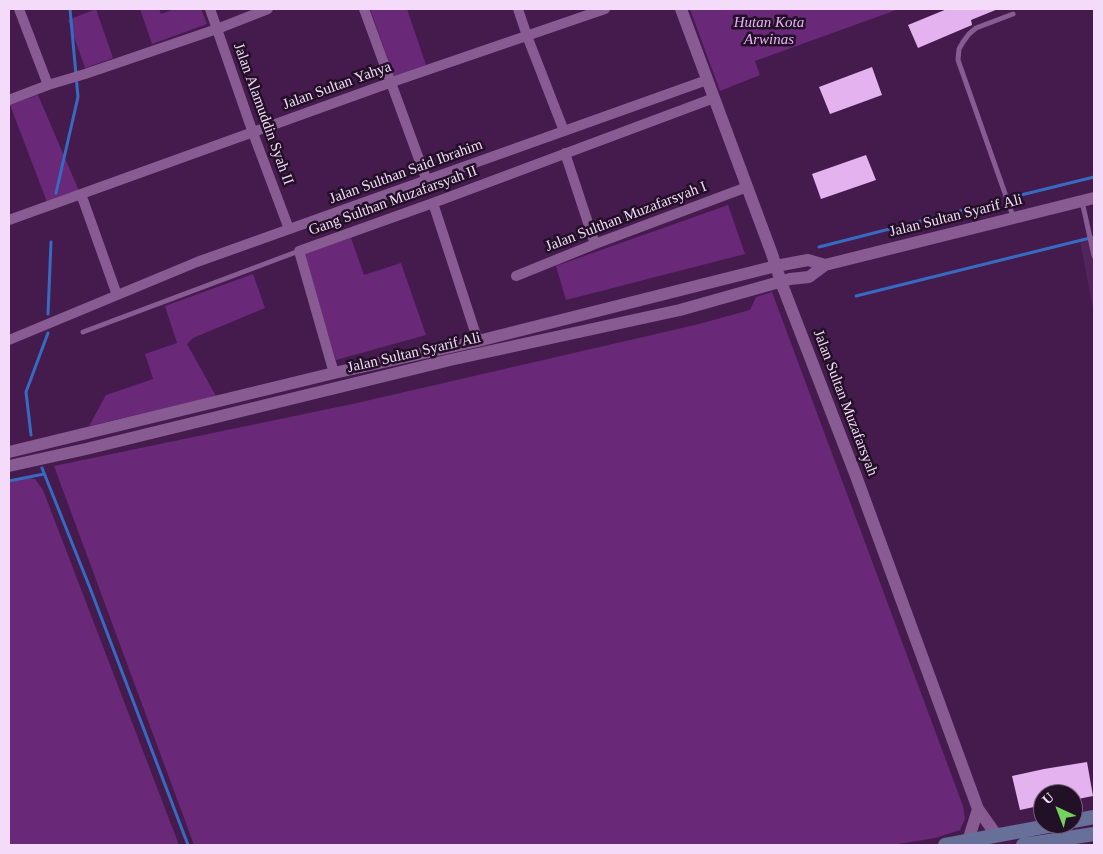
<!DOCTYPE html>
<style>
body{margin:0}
#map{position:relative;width:1103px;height:854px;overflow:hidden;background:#451b4e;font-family:Georgia,serif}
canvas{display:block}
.frame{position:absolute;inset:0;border:10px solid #f4dbfa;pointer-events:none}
.north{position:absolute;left:1033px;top:784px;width:50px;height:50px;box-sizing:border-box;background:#221026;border:1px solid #76617b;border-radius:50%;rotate:317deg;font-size:14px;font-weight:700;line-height:20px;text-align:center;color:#f4dbfa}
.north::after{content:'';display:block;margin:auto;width:18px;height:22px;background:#74d25c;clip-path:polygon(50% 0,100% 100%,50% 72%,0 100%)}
</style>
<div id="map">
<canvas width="1103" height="854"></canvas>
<div class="frame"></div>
<div class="north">U</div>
</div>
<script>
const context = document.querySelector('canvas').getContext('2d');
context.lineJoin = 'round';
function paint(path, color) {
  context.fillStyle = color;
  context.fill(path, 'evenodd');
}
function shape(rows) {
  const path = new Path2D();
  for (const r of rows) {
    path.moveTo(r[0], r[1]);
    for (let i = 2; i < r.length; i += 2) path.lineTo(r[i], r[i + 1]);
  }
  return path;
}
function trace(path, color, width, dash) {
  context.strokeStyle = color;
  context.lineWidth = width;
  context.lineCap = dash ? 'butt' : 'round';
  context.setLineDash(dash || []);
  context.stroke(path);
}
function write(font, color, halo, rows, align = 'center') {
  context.font = font + ' Georgia,serif';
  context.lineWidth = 5;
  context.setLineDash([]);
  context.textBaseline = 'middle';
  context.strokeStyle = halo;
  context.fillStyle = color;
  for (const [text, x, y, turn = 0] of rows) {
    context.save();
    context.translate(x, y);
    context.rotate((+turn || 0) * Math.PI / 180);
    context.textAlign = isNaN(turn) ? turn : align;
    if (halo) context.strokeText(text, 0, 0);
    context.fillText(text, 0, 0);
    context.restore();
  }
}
const built = shape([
 [1094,237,1094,314,1080,241]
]);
const green = shape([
 [96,9,113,58,85,68,68,20],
 [140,9,159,9,161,14,175,9,201,9,207,24,152,44],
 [370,9,407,9,426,65,394,76],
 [690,9,899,9,755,61,760,75,720,91],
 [38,95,79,191,47,202,10,105],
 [728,205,745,254,566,300,556,266],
 [351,238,364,275,401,263,426,335,336,360,304,254],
 [253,274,265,308,193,338,187,344,216,396,89,426,106,395,153,379,145,354,177,343,165,306],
 [772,292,963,806,965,819,960,830,935,838,893,845,194,845,54,466,357,403,695,325,750,310,756,297],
 [24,477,35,479,43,490,179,845,9,845,9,480]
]);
const stream = shape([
 [56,193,78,97,70,9],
 [1021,195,1094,177],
 [819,247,968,209],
 [856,296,1094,237],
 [48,314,51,242],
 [31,435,26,392,48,333],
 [42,468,90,588,188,845],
 [9,481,44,474]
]);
const building = shape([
 [947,9,998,9,971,20,972,25,918,48,908,25],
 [872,67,882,95,830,114,819,87],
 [866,155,876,180,821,199,812,174],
 [1087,762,1093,796,1073,800,1073,794,1043,794,1043,805,1020,810,1012,776,1044,769]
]);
const service = shape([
 [1013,14,976,28,969,34,963,42,959,49,958,60,1014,219],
 [1082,201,1094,256],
 [83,332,299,251]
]);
const minor = shape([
 [19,9,48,85],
 [210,9,253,133,289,229],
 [364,9,427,181],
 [518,9,527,36,564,131],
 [9,100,48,85,85,74,217,29,268,9],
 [565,153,595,244],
 [81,194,117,295],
 [433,203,478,341],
 [9,220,392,82,605,9],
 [516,276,595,244,747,187],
 [9,340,197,262,707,80],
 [334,373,299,251,433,203,714,98]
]);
const tertiary = shape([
 [681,9,772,254,781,282,856,476,978,809,997,836],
 [9,452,334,373,478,341,776,266,808,260,825,265],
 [9,466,86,449,450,360,680,310,790,279,809,277,825,265,1094,198],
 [968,841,978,809]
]);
const secondary = shape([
 [1073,821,1094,817],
 [945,845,1059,824],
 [1023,845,1094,834]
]);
const parkNames = [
 ["Hutan Kota",769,23],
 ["Arwinas",769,40]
];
const streetNames = [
 ["Jalan Sultan Yahya",337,86,-20],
 ["Jalan Alamuddin Syah II",263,114,70],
 ["Jalan Sulthan Said Ibrahim",406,172,-20],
 ["Gang Sulthan Muzafarsyah II",393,201,-20],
 ["Jalan Sultan Syarif Ali",956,216,-14],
 ["Jalan Sulthan Muzafarsyah I",626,217,-21],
 ["Jalan Sultan Syarif Ali",414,353,-13],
 ["Jalan Sultan Muzafarsyah",845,403,69]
];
paint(built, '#51245c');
paint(green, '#692878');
trace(stream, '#366bc2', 3);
paint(building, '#e3b2ef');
trace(service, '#885b93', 5);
trace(minor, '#885b93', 10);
trace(tertiary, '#885b93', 12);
trace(secondary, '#677099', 14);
write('italic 15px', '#e9b3f6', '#221026', parkNames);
write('15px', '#f4dbfa', '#221026', streetNames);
</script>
